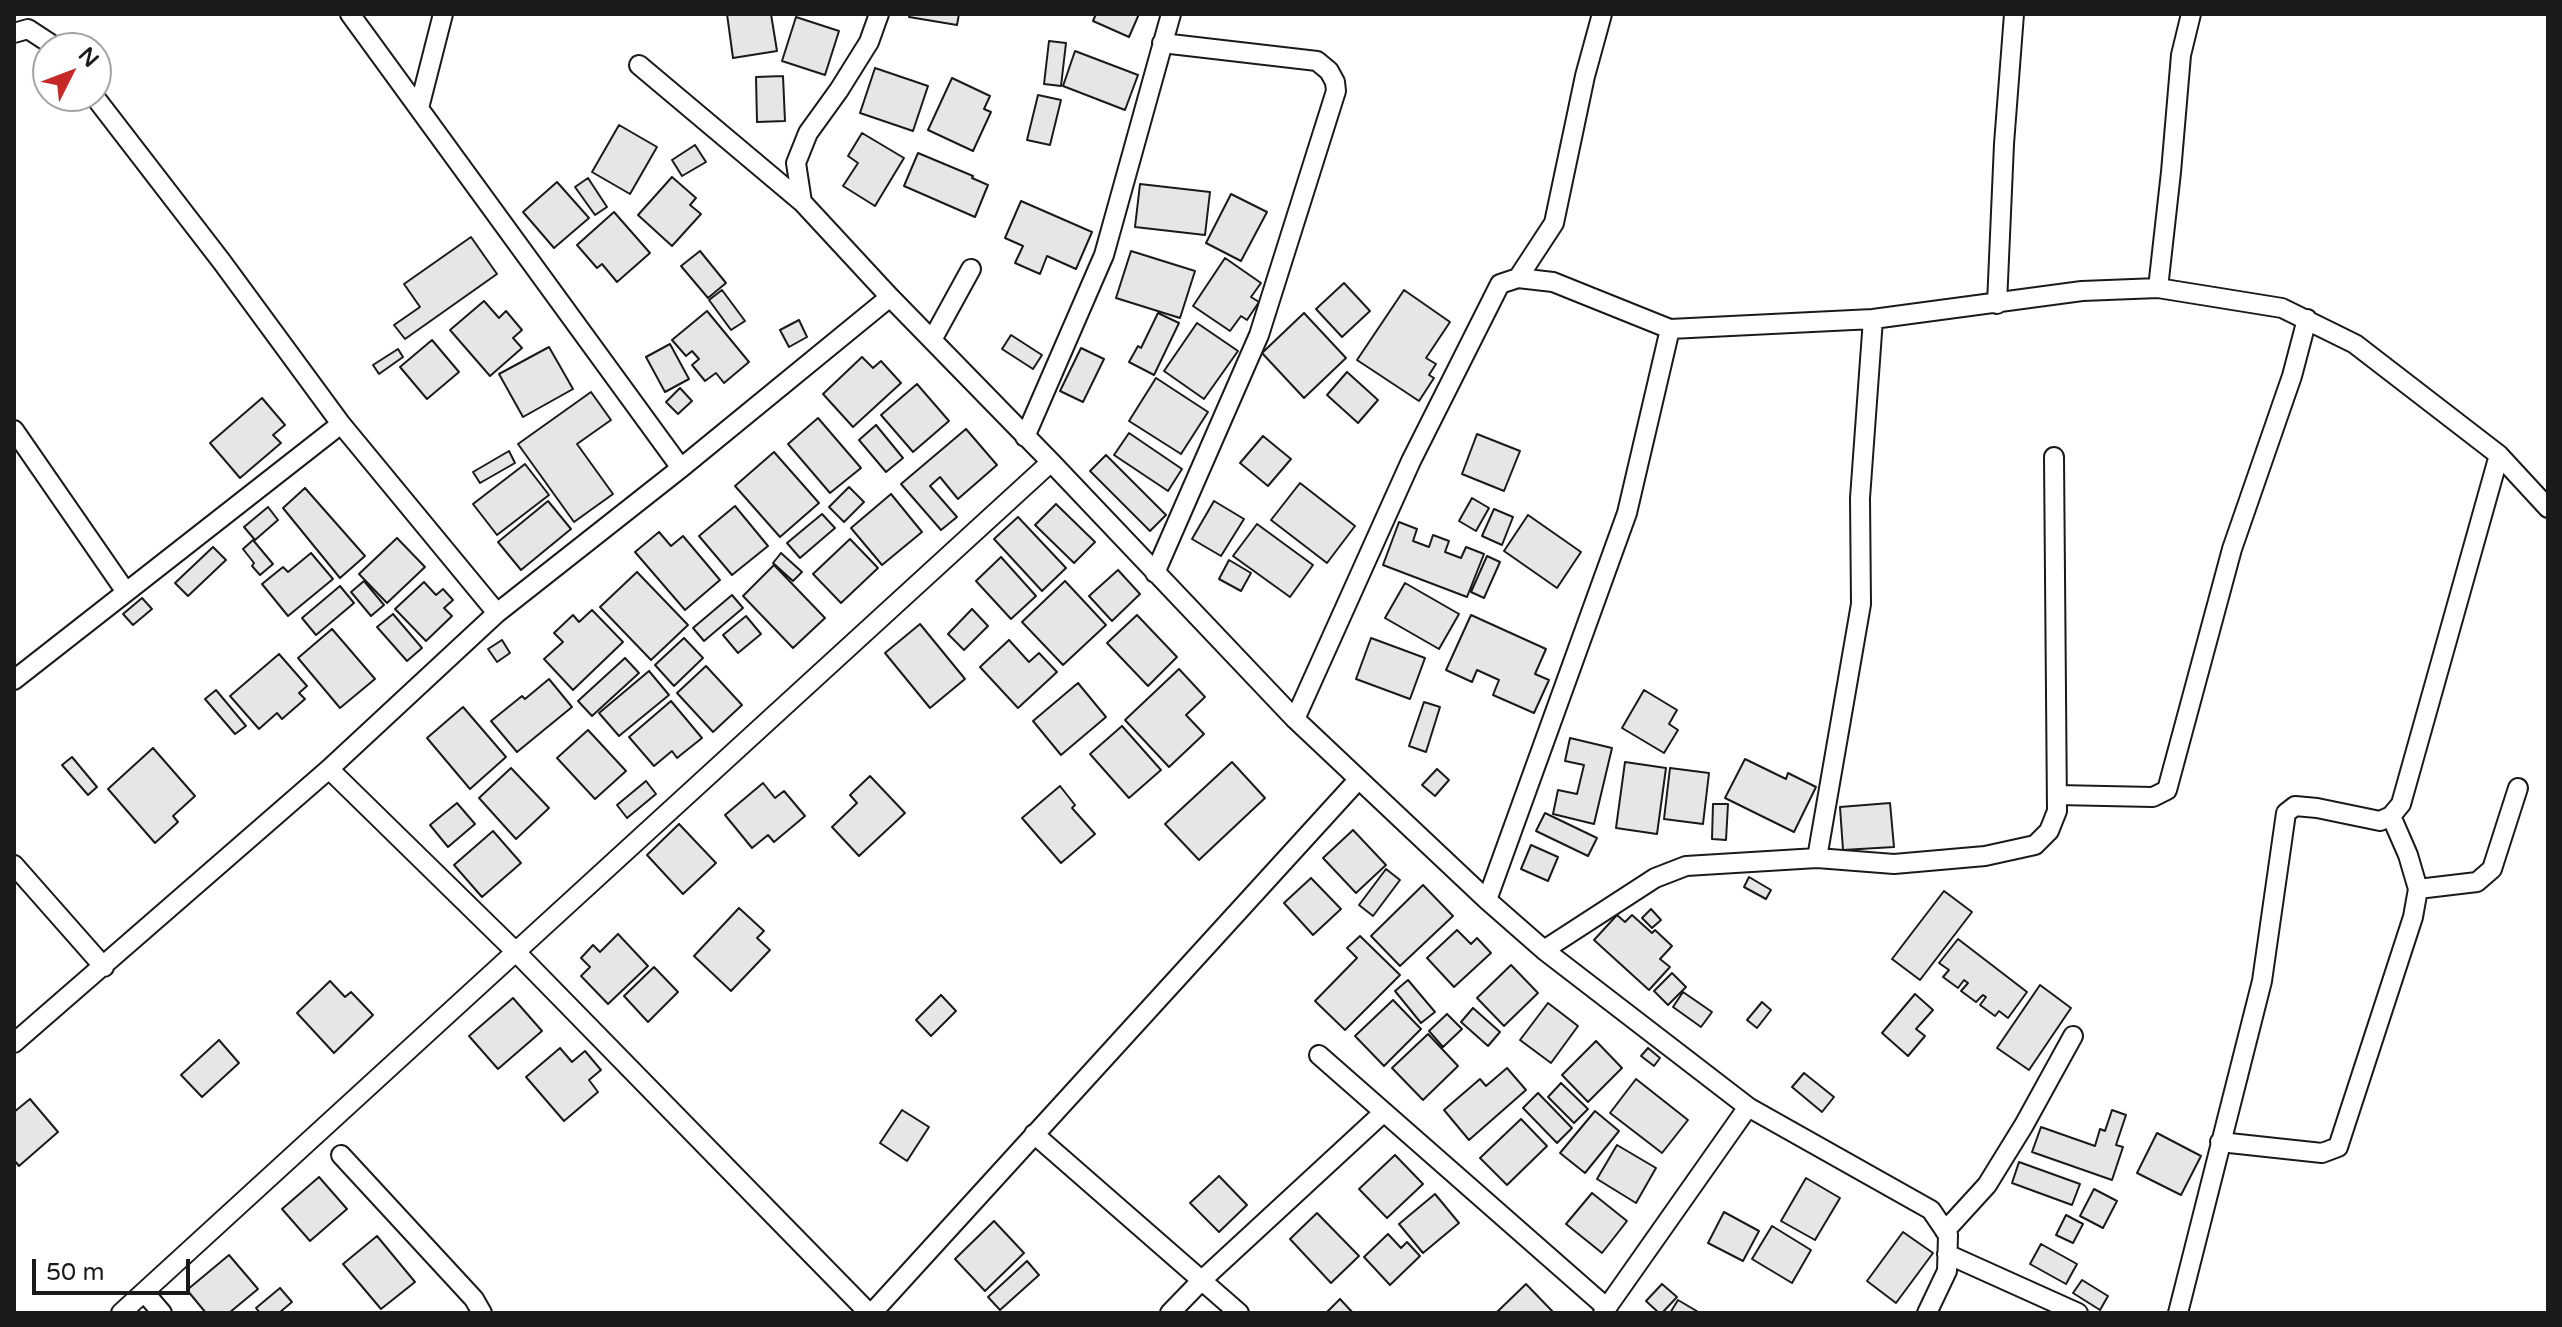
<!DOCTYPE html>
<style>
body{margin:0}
#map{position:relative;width:2562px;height:1327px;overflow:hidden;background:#fff;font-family:"Varela Round",sans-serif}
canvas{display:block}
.frame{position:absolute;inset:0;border:16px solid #1a1a1a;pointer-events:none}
.north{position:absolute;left:32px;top:32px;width:80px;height:80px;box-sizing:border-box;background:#fff;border:2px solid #a3a3a3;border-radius:50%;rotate:48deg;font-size:22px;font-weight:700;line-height:32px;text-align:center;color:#1a1a1a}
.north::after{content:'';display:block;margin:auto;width:28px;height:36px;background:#c62828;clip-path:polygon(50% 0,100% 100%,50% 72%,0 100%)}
.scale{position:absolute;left:32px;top:1259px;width:158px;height:36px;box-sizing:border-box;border:4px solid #1a1a1a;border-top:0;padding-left:10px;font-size:24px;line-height:28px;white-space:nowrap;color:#1a1a1a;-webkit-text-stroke:6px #fff;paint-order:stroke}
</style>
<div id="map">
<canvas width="2562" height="1327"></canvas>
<div class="frame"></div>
<div class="north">N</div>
<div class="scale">50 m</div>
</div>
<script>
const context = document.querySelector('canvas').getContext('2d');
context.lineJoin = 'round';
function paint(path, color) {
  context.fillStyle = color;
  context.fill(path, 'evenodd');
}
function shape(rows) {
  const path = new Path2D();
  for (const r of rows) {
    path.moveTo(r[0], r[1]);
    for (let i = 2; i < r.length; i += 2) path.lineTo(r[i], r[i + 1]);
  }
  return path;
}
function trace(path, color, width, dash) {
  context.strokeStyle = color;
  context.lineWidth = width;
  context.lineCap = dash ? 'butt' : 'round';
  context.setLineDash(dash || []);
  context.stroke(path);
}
const building = shape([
 [727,14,771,14,777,51,733,58,727,14],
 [910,14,959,14,957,25,909,17,910,14],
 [1096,14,1139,14,1129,37,1093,21,1096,14],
 [796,17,839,31,825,75,782,61,796,17],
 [1049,41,1066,43,1061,86,1044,84,1049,41],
 [1075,51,1138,75,1125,110,1063,86,1075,51],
 [875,68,928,86,913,131,860,113,875,68],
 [783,76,785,121,757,122,756,77,783,76],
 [952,78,990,96,984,109,991,112,973,151,928,130,952,78],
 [1038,95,1061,100,1050,145,1027,140,1038,95],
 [619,125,657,147,630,194,592,172,619,125],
 [862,133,904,158,875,206,843,186,858,163,848,156,862,133],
 [695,145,706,162,682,176,672,160,695,145],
 [918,153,973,176,972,178,988,185,975,217,904,186,918,153],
 [672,177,696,198,690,205,701,214,672,246,638,215,672,177],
 [588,178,607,207,595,215,575,187,588,178],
 [557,182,589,218,554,248,523,212,557,182],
 [1140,184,1210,192,1205,235,1135,227,1140,184],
 [1231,194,1267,212,1241,261,1206,243,1231,194],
 [1021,201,1092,232,1076,269,1047,256,1040,274,1015,263,1023,246,1005,238,1021,201],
 [614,212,650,253,617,282,602,264,597,268,577,245,614,212],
 [471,237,497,274,405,339,394,325,420,307,404,284,471,237],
 [700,251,726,283,708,298,681,266,700,251],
 [1131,251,1195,271,1180,318,1116,298,1131,251],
 [1225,258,1261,283,1251,297,1259,302,1247,320,1241,316,1230,331,1193,306,1225,258],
 [1344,283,1370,311,1342,337,1316,309,1344,283],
 [722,290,745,321,731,330,709,300,722,290],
 [1404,290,1450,322,1426,358,1436,364,1429,375,1434,378,1419,401,1357,360,1404,290],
 [484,301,499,318,506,311,522,330,513,338,522,348,490,376,450,330,484,301],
 [707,311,749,362,724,383,716,373,705,381,692,365,699,359,692,351,686,356,672,340,707,311],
 [1158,313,1179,323,1154,375,1129,362,1138,346,1141,348,1158,313],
 [1304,313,1346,358,1304,398,1262,353,1304,313],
 [799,320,807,337,789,347,780,330,799,320],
 [1197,323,1238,351,1204,399,1164,371,1197,323],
 [1011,335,1042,355,1033,369,1002,349,1011,335],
 [432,340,459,372,427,399,400,367,432,340],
 [670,344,689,379,665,392,646,357,670,344],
 [549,347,573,389,523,417,499,374,549,347],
 [1081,348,1104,359,1083,402,1060,391,1081,348],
 [398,349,403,357,379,374,373,365,398,349],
 [862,357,873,368,881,361,901,383,853,427,823,394,862,357],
 [1347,372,1378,400,1358,423,1327,395,1347,372],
 [1156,378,1208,412,1181,454,1129,421,1156,378],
 [917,384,949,421,913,452,881,415,917,384],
 [680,388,692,401,678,414,666,402,680,388],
 [591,392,611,420,577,444,613,494,574,522,518,444,591,392],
 [262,398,285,425,273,435,281,443,240,478,210,443,262,398],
 [818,418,861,468,830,493,788,444,818,418],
 [876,425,903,458,886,472,859,440,876,425],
 [966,429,997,465,958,499,940,477,930,486,957,517,941,530,901,484,966,429],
 [1129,433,1182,469,1168,491,1114,455,1129,433],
 [1477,434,1520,451,1504,491,1462,474,1477,434],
 [1263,436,1291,459,1268,486,1240,463,1263,436],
 [509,451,515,463,480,483,473,472,509,451],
 [774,452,819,503,780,537,735,486,774,452],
 [1106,455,1166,515,1150,531,1090,471,1106,455],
 [525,464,549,495,497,535,473,504,525,464],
 [1300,483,1355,526,1327,563,1271,520,1300,483],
 [849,487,864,502,844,522,829,507,849,487],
 [305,488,365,556,340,578,283,508,305,488],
 [891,494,922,532,882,565,851,528,891,494],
 [1472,498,1489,508,1476,531,1459,521,1472,498],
 [548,501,571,529,521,570,498,542,548,501],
 [1214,501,1244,519,1221,556,1192,539,1214,501],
 [1056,504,1095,542,1074,563,1035,525,1056,504],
 [735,506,768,546,732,575,699,536,735,506],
 [268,507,278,520,255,540,244,527,268,507],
 [1494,509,1513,517,1502,545,1482,536,1494,509],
 [822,514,835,528,800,558,787,543,822,514],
 [1528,515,1581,552,1557,588,1504,551,1528,515],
 [1018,517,1066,568,1042,591,994,539,1018,517],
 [1399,522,1417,529,1413,541,1429,547,1433,535,1449,541,1445,552,1461,558,1466,547,1484,554,1467,597,1383,565,1399,522],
 [1257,524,1313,565,1290,597,1233,556,1257,524],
 [659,532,671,546,683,536,720,580,685,610,635,552,659,532],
 [397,538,425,567,387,603,359,574,397,538],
 [850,539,878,568,841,603,813,574,850,539],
 [253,540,273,564,260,575,252,566,254,563,243,549,253,540],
 [213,547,226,560,188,596,175,583,213,547],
 [311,553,333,579,288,616,262,584,283,567,288,572,311,553],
 [781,553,802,572,793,581,773,563,781,553],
 [1487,556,1500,562,1484,598,1471,592,1487,556],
 [1001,557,1036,596,1011,619,976,581,1001,557],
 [1229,560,1251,573,1241,591,1219,579,1229,560],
 [774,565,825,618,793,648,743,596,774,565],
 [1118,570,1140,594,1112,621,1089,596,1118,570],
 [637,572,688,625,651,660,600,607,637,572],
 [364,581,384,605,371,616,351,592,364,581],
 [1065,581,1106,625,1063,665,1022,622,1065,581],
 [424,582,436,595,443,589,453,600,444,608,452,616,426,641,395,609,424,582],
 [1405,583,1459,614,1439,649,1385,618,1405,583],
 [340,586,354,603,316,635,302,618,340,586],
 [732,595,743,608,704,641,693,628,732,595],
 [142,598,152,609,133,625,123,614,142,598],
 [972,609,988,626,964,650,948,634,972,609],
 [592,610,623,642,573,690,544,659,563,642,554,633,573,615,579,622,592,610],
 [393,614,422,648,407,661,377,627,393,614],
 [1137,615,1177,657,1148,686,1107,643,1137,615],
 [1471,615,1546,649,1535,674,1549,680,1534,713,1493,695,1499,680,1477,670,1472,682,1446,670,1471,615],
 [746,616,761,634,738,653,723,635,746,616],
 [920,624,965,679,930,708,885,653,920,624],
 [332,629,375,679,340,708,298,658,332,629],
 [684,638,703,658,674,686,655,665,684,638],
 [1371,638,1425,658,1410,699,1356,679,1371,638],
 [502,640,510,653,497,662,488,649,502,640],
 [1009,640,1029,662,1039,653,1057,672,1018,708,980,667,1009,640],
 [279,654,307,686,299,693,305,699,282,719,277,713,259,729,230,696,279,654],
 [625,658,639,673,592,716,578,701,625,658],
 [706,666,742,705,713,732,677,693,706,666],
 [1179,669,1205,697,1186,715,1204,734,1169,767,1125,720,1179,669],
 [649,671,669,695,619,736,599,713,649,671],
 [549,679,572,707,517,752,491,721,522,696,525,699,549,679],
 [1078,683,1106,717,1061,755,1033,721,1078,683],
 [216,690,246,726,235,734,205,699,216,690],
 [1644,690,1677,710,1669,724,1678,730,1664,753,1622,728,1644,690],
 [671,701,702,738,677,758,672,751,654,766,629,737,671,701],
 [1424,702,1440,707,1426,752,1409,746,1424,702],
 [463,707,506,757,470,789,427,738,463,707],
 [1122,726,1161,770,1129,798,1090,754,1122,726],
 [588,730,626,771,595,799,557,758,588,730],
 [1570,738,1612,748,1594,824,1553,814,1558,790,1577,794,1584,765,1565,761,1570,738],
 [153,748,195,796,173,816,178,822,155,843,108,789,153,748],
 [72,757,97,787,88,795,62,765,72,757],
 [1745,759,1786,779,1788,773,1816,787,1794,832,1725,798,1745,759],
 [1232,762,1265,798,1199,860,1165,824,1232,762],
 [1625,762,1666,768,1657,834,1616,828,1625,762],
 [511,768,549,808,516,839,479,798,511,768],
 [1670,768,1709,773,1703,824,1664,819,1670,768],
 [1437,769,1449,780,1435,796,1422,785,1437,769],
 [870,776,905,813,859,856,832,827,857,803,850,795,870,776],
 [646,781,656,794,627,818,617,805,646,781],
 [763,783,775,798,784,791,805,816,774,842,768,835,752,848,725,815,763,783],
 [1060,786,1075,805,1072,808,1095,834,1061,863,1022,818,1060,786],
 [457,803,475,824,448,847,430,825,457,803],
 [1890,803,1894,847,1843,850,1840,807,1890,803],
 [1713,804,1728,804,1726,840,1712,839,1713,804],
 [1545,813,1597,838,1588,856,1536,831,1545,813],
 [679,824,716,863,683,894,647,855,679,824],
 [1353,830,1386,865,1356,893,1323,858,1353,830],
 [493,831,521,863,482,897,454,865,493,831],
 [1531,845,1558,857,1548,881,1521,869,1531,845],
 [1386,869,1400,880,1373,916,1359,905,1386,869],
 [1749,877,1771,890,1766,899,1744,887,1749,877],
 [1311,878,1341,909,1313,935,1284,903,1311,878],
 [1423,885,1453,916,1400,966,1371,936,1423,885],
 [1944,891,1972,912,1920,980,1892,959,1944,891],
 [739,908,764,931,757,938,770,950,731,991,694,956,739,908],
 [1651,909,1661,920,1652,928,1642,918,1651,909],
 [1617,915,1625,922,1632,915,1652,933,1655,930,1672,946,1660,959,1670,967,1649,990,1594,940,1617,915],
 [1457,930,1471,944,1477,938,1491,953,1454,987,1427,958,1457,930],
 [618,934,648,966,608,1004,581,976,590,967,581,958,593,945,600,952,618,934],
 [1360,936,1400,975,1345,1030,1315,1001,1357,958,1347,948,1360,936],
 [1958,939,2027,992,2008,1018,1999,1011,1995,1016,1980,1005,1986,997,1983,995,1976,1002,1961,991,1968,983,1964,980,1958,988,1943,977,1949,970,1939,963,1958,939],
 [1511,965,1538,993,1504,1026,1477,998,1511,965],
 [654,967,678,992,648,1022,624,996,654,967],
 [1672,973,1686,987,1668,1005,1654,991,1672,973],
 [1408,980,1435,1012,1421,1023,1395,991,1408,980],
 [330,981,345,997,351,992,373,1015,334,1053,297,1013,330,981],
 [2040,985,2071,1008,2029,1070,1997,1048,2040,985],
 [1683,992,1712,1012,1701,1027,1673,1007,1683,992],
 [1915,994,1933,1010,1916,1029,1925,1036,1908,1056,1882,1033,1915,994],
 [941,995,956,1011,931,1036,916,1020,941,995],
 [513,998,542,1031,498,1069,469,1036,513,998],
 [1393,1000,1421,1029,1384,1066,1355,1036,1393,1000],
 [1762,1002,1771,1010,1757,1028,1747,1020,1762,1002],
 [1548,1003,1578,1026,1551,1063,1520,1040,1548,1003],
 [1473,1008,1500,1032,1488,1046,1461,1022,1473,1008],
 [1447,1014,1462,1029,1443,1047,1429,1031,1447,1014],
 [1428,1034,1458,1066,1423,1100,1392,1068,1428,1034],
 [219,1040,239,1063,202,1097,181,1075,219,1040],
 [1596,1041,1622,1068,1588,1102,1562,1075,1596,1041],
 [560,1048,572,1062,585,1051,601,1070,589,1080,598,1092,564,1121,526,1077,560,1048],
 [1648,1048,1660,1058,1654,1066,1641,1056,1648,1048],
 [1507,1068,1526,1090,1469,1140,1444,1110,1480,1079,1486,1086,1507,1068],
 [1804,1073,1834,1097,1822,1112,1792,1087,1804,1073],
 [1636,1079,1688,1120,1662,1153,1610,1113,1636,1079],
 [1561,1083,1588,1109,1574,1123,1548,1097,1561,1083],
 [1538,1093,1572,1128,1557,1143,1523,1108,1538,1093],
 [30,1099,58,1132,19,1166,14,1160,14,1112,30,1099],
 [902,1110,929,1127,907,1161,880,1143,902,1110],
 [2112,1110,2126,1115,2116,1145,2123,1147,2112,1180,2032,1152,2041,1127,2095,1146,2100,1129,2105,1131,2112,1110],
 [1595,1111,1619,1131,1585,1173,1560,1153,1595,1111],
 [1521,1119,1547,1146,1507,1185,1480,1158,1521,1119],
 [2157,1133,2201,1156,2181,1195,2137,1173,2157,1133],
 [1617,1145,1656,1168,1636,1203,1597,1179,1617,1145],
 [1395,1155,1423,1184,1387,1218,1359,1189,1395,1155],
 [2019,1162,2080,1184,2072,1205,2012,1183,2019,1162],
 [1219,1176,1247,1205,1219,1232,1190,1203,1219,1176],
 [319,1177,347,1209,310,1241,282,1209,319,1177],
 [1806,1178,1840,1198,1815,1240,1781,1221,1806,1178],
 [2094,1189,2117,1201,2103,1228,2080,1216,2094,1189],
 [1592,1193,1627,1221,1602,1253,1566,1224,1592,1193],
 [1435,1194,1459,1223,1423,1253,1399,1224,1435,1194],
 [1724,1212,1759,1231,1743,1261,1708,1243,1724,1212],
 [1317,1213,1359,1256,1331,1283,1290,1239,1317,1213],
 [2066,1215,2083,1224,2073,1243,2056,1235,2066,1215],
 [994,1221,1024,1253,985,1291,955,1259,994,1221],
 [1772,1226,1811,1250,1792,1283,1752,1259,1772,1226],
 [1903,1232,1933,1253,1896,1303,1867,1281,1903,1232],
 [1388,1234,1401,1248,1407,1242,1420,1256,1390,1285,1364,1257,1388,1234],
 [377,1236,415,1282,381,1309,343,1264,377,1236],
 [2041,1244,2077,1264,2066,1284,2030,1264,2041,1244],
 [229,1255,258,1289,229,1313,206,1313,187,1290,229,1255],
 [1027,1261,1039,1275,1000,1310,988,1297,1027,1261],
 [2082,1280,2108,1296,2100,1310,2073,1293,2082,1280],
 [1526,1284,1554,1313,1496,1313,1526,1284],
 [1662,1284,1677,1297,1662,1313,1659,1313,1646,1301,1662,1284],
 [280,1288,292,1302,279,1313,260,1313,256,1308,280,1288],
 [1340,1299,1353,1313,1326,1313,1340,1299],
 [1678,1300,1700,1313,1670,1313,1678,1300]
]);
const minor = shape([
 [350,14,681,468],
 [879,14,869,42,839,90,808,133,796,163,802,202,890,297,1051,462,1295,719,1487,900,1544,950,1748,1107,1931,1210,1948,1235,1947,1271,1927,1313],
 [14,33,28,29,57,48],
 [639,65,802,202],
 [94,96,222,262,341,424,497,613],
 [419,108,443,14],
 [1518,278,1554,223,1585,76,1602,14],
 [2158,288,2171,172,2181,55,2191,14],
 [1997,304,2004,144,2014,14],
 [932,340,971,269],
 [14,430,126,592],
 [1025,437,1104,255,1171,14],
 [1155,573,1259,335,1336,91,1335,82,1329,71,1317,61,1162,43],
 [14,680,341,424],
 [1295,719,1411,461,1500,284,1518,278,1553,282,1670,329,1873,319,2082,291,2158,288,2282,308,2355,344,2499,455,2548,508],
 [329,769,515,951,869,1313],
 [2057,795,2153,797,2167,790,2232,549,2292,376,2307,319],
 [1817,858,1861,604,1860,498,1873,319],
 [14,865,104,967],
 [2418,889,2477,882,2492,869,2518,788],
 [1487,900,1627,513,1670,329],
 [1544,950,1655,878,1686,866,1817,858,1894,864,1985,856,2035,845,2049,831,2057,811,2054,457],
 [14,1043,329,769,497,613,681,468,890,297],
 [1319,1055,1607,1308],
 [1034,1134,1239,1313],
 [2220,1142,2322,1153,2338,1147,2413,917,2418,889,2408,855,2391,816],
 [341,1155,474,1299,482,1313],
 [1945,1231,1987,1185,2024,1125,2073,1036],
 [1947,1254,2078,1313],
 [144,1292,162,1313],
 [121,1313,1051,462],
 [872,1313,1358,780],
 [1170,1313,1202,1280,1384,1112],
 [1603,1313,1748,1107],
 [2178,1313,2262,981,2286,813,2295,806,2317,808,2380,821,2391,816,2401,804,2499,455]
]);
paint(building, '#e6e6e6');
trace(building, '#1a1a1a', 2);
trace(minor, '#1a1a1a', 22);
trace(minor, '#fff', 18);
</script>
